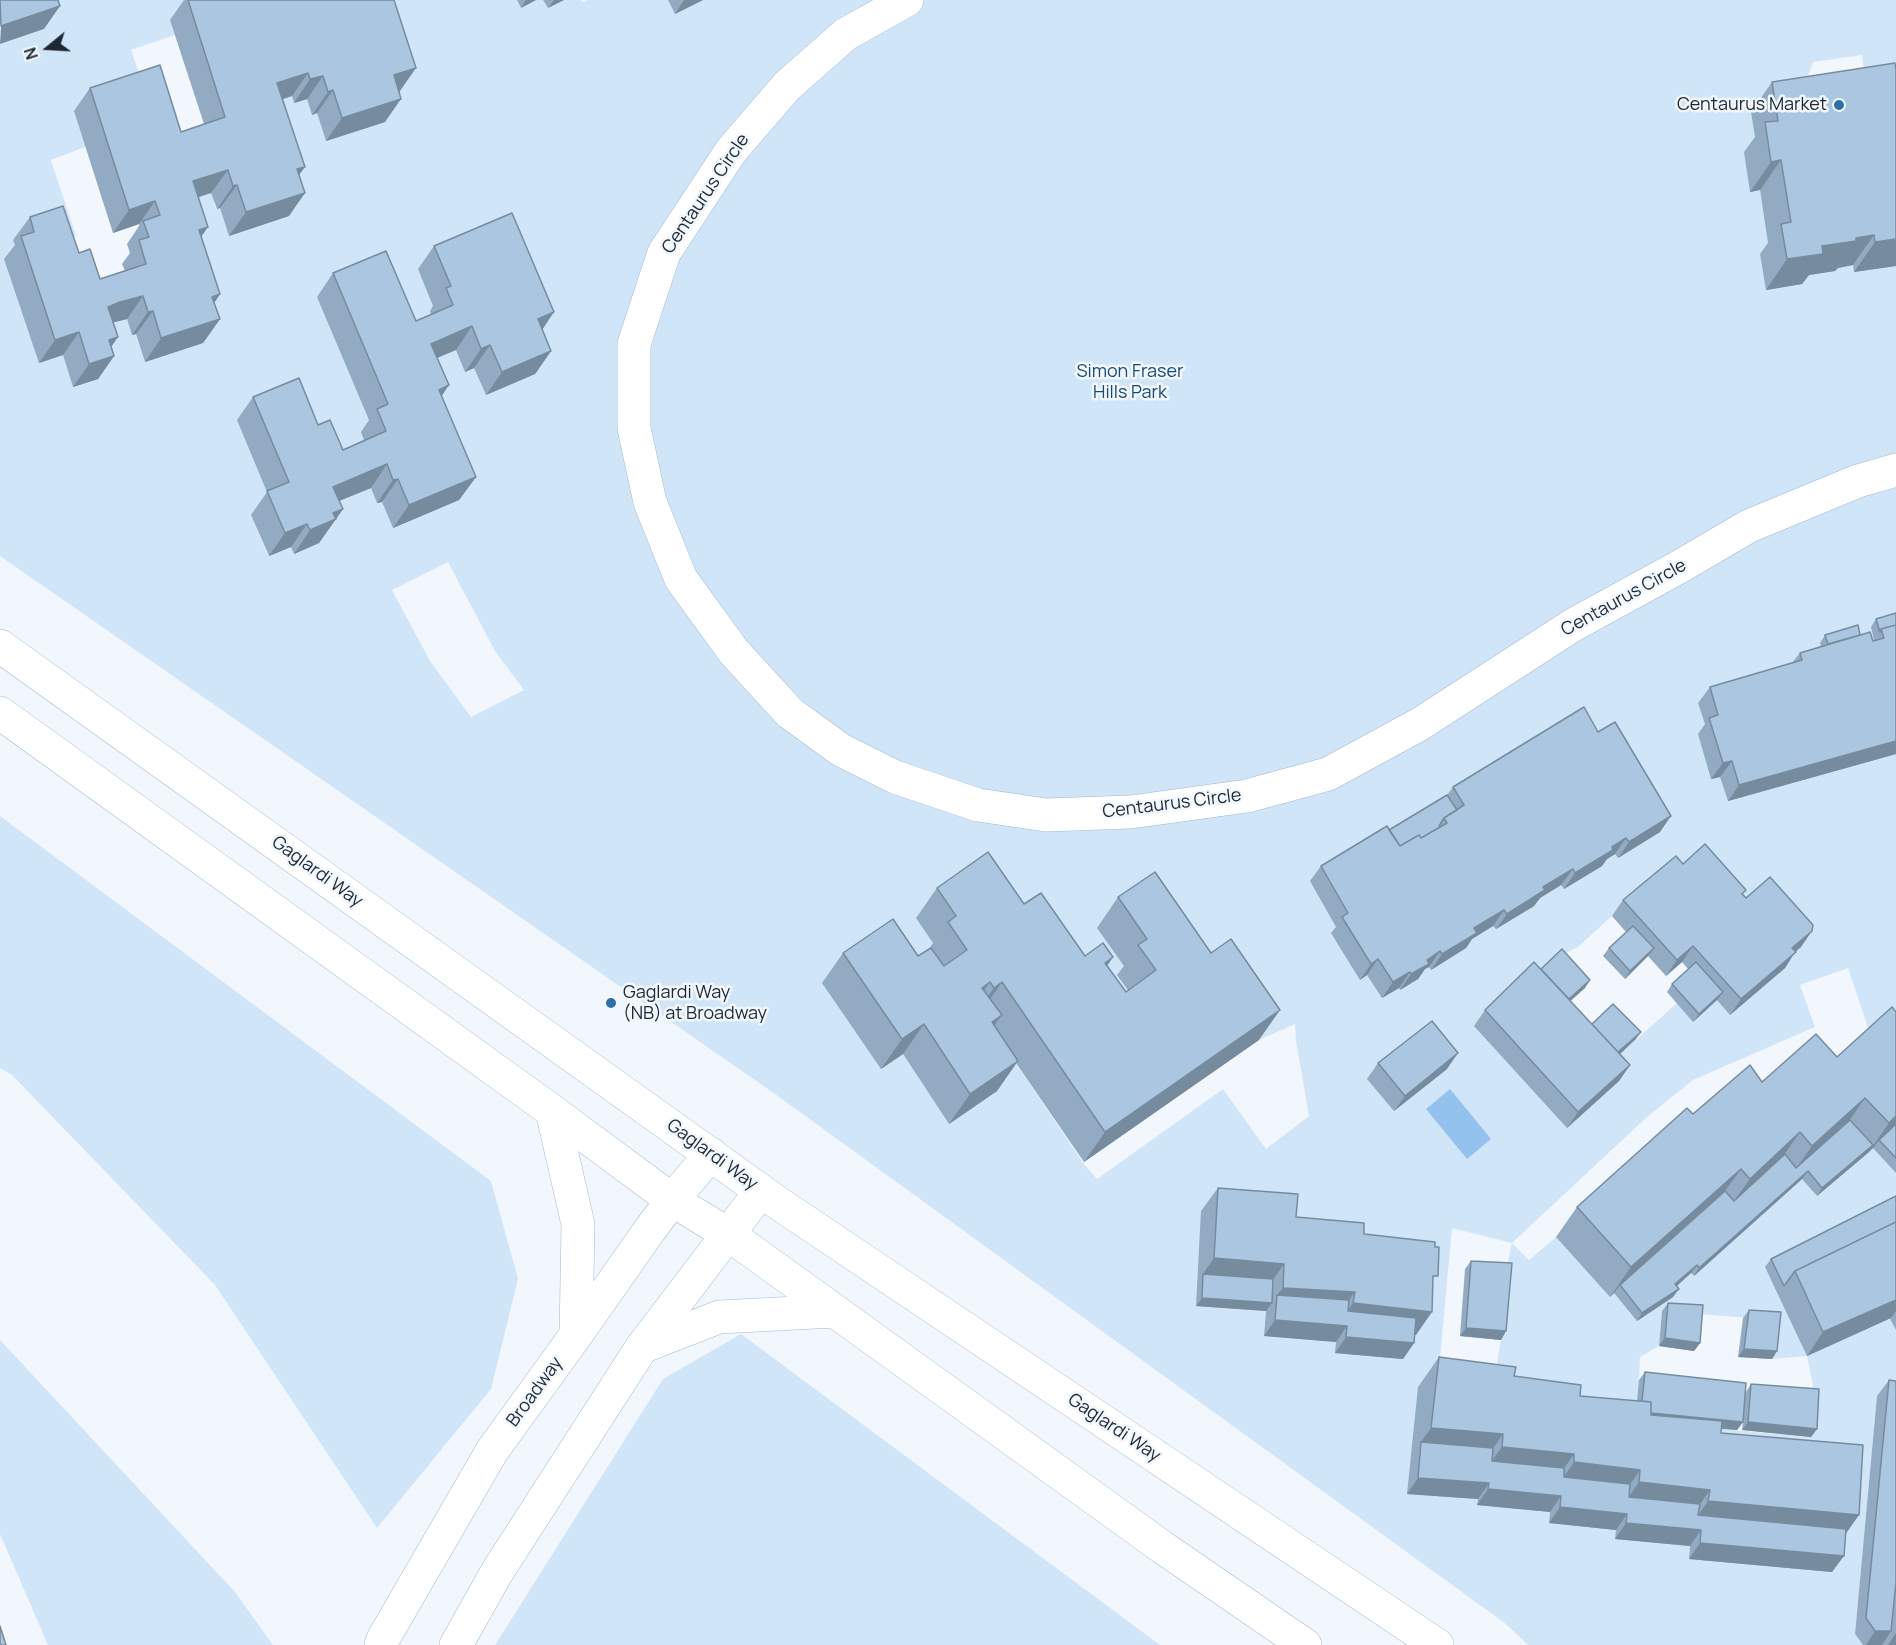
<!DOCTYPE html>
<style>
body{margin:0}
#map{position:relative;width:1896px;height:1645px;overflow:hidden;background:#f2f7fd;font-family:Manrope,sans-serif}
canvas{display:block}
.north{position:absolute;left:18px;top:18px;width:60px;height:60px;-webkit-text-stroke:4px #f2f7fd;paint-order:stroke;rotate:252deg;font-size:16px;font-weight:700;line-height:24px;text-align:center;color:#1d2832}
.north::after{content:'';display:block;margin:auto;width:21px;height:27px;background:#1d2832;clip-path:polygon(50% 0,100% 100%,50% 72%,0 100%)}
</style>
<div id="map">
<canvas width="1896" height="1645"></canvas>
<div class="north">N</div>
</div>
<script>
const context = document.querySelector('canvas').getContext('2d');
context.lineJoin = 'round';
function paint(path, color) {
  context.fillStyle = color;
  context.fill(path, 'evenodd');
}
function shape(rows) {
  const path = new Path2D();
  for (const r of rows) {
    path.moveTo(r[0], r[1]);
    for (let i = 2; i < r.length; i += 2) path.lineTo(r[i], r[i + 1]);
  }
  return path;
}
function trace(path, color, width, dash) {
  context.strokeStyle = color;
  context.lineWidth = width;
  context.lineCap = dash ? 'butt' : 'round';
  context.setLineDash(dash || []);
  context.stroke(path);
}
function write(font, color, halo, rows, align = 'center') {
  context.font = font + ' Manrope,sans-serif';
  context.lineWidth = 5;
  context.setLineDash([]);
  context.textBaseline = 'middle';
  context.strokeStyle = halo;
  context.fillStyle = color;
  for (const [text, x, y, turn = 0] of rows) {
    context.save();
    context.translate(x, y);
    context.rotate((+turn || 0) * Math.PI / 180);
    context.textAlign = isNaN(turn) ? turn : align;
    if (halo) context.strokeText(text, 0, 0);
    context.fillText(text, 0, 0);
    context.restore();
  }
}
const green = shape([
 [42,0,234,0,171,20,175,35,131,50,144,88,85,147,51,160,76,236,65,239,63,355,73,387,104,325,127,319,132,335,136,334,145,362,194,198,211,193,216,209,220,208,230,236,261,106,292,96,294,102,307,99,312,115,317,113,326,141,377,98,399,91,370,0,517,0,521,8,536,0,543,0,548,8,564,0,581,0,583,2,588,0,668,0,675,14,703,0,1896,0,1896,97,1867,93,1862,55,1813,62,1798,104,1757,151,1750,191,1760,190,1770,253,1801,276,1853,265,1854,272,1896,266,1896,1065,1871,1037,1848,968,1800,985,1815,1027,1693,1080,1646,1118,1512,1243,1529,1260,1556,1237,1610,1296,1614,1293,1637,1320,1673,1297,1670,1292,1691,1273,1693,1276,1802,1179,1817,1196,1896,1127,1896,1237,1848,1337,1890,1319,1896,1330,1896,1398,1877,1397,1855,1634,1863,1645,1528,1645,1506,1624,775,1094,0,556,0,44,44,29],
 [435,309,534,374,486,395,474,368,456,350,415,367,393,528,382,502,377,503,371,488,317,510,319,543,294,553,291,547,268,556,251,515,370,454,372,427,437,328],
 [448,562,495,651,524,690,471,717,430,661,392,590],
 [1665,872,1717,1000,1677,1003,1607,1066,1528,983,1557,957,1578,947,1612,916],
 [935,946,1135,1001,1126,969,1210,969,1259,1040,1295,1024,1296,1041,1309,1116,1266,1149,1223,1089,1097,1179,1084,1164,981,1012,949,1124,903,1054,946,980],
 [1202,1211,1402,1359,1336,1342,1265,1336,1266,1311,1197,1306],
 [1452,1228,1512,1243,1506,1271,1501,1339,1495,1376,1439,1369],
 [1662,1311,1775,1320,1772,1359,1807,1356,1815,1397,1811,1437,1666,1424,1639,1380,1640,1357,1659,1346],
 [1842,1475,1689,1559,1690,1546,1616,1539,1616,1530,1549,1523,1550,1512,1477,1505,1478,1499],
 [0,816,491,1181,518,1279,491,1389,377,1528,215,1285,12,1075,0,1068],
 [741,1334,1160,1645,495,1645,663,1379],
 [0,1340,235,1592,273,1645,48,1645,0,1534]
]);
const water = shape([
 [1450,1089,1491,1139,1467,1159,1426,1109]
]);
const minor = shape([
 [907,0,846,34,787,86,731,151,664,253,634,344,634,428,650,502,681,579,734,652,790,713,841,750,895,777,978,805,1046,815,1131,812,1247,796,1328,774,1420,724,1573,625,1679,567,1749,526,1858,481,1896,470]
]);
const tertiary = shape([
 [381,1645,383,1639,492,1451,576,1335,649,1231,672,1200,711,1154],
 [456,1645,497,1572,642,1347,761,1191]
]);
const secondary = shape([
 [0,646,778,1203,1437,1645],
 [0,713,552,1111,672,1200,728,1234,1162,1547,1305,1645],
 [552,1111,578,1224,576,1335],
 [642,1347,719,1317,835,1311]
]);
const wall = shape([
 [184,0,394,0,400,91,385,122,326,141,317,113,312,115,307,99,294,103,292,96,283,99,299,175,289,216,229,236,220,208,217,209,211,193,199,197,201,237,220,294,214,303,220,319,203,343,145,362,136,334,132,335,127,319,114,322,111,347,114,356,98,379,73,387,63,355,39,363,4,259,15,245,13,240,30,217,79,253,100,279,125,271,122,264,130,253,127,244,139,226,139,224,113,233,74,111,90,88,181,132,204,124,170,20],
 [517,0,536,0,521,8],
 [543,0,564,0,548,8],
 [668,0,703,0,675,14],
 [1896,71,1896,266,1854,272,1853,265,1838,268,1835,271,1809,275,1802,284,1766,290,1760,254,1768,243,1760,190,1750,192,1744,152,1755,137,1751,112,1772,82],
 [434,246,542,330,551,351,535,374,486,395,474,368,465,372,456,350,437,358,441,396,476,477,459,500,393,528,382,502,377,503,371,488,339,501,343,509,319,543,294,554,291,547,269,556,251,515,267,492,237,420,253,397,318,425,343,450,364,440,361,432,369,420,317,297,333,273,416,321,431,314,430,311,433,306,418,269],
 [1896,613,1896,754,1728,801,1720,777,1711,779,1698,734,1705,724,1698,703,1710,687,1792,663,1800,653,1821,646,1820,643,1825,635,1860,635,1873,641,1874,640,1871,627,1876,619],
 [1453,787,1660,832,1618,858,1615,854,1607,859,1602,866,1564,889,1561,885,1540,898,1534,906,1496,929,1493,926,1472,939,1466,948,1431,970,1429,967,1425,969,1418,979,1400,990,1399,988,1382,998,1367,975,1360,980,1331,933,1336,927,1310,881,1321,866,1389,830,1447,795],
 [1683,864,1743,894,1801,947,1795,952,1785,968,1730,1015,1717,1000,1693,1022,1667,992,1672,984,1688,969,1682,962,1666,976,1648,956,1625,979,1603,956,1609,948,1626,932,1612,916,1623,900],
 [937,888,1024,904,1085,956,1113,957,1107,966,1126,992,1128,990,1117,975,1124,966,1097,928,1118,897,1259,1040,1084,1162,1016,1063,997,1091,949,1124,903,1054,881,1069,822,983,843,953,918,956,929,949,933,943,916,918],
 [1541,969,1585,988,1570,1001,1592,1024,1641,1032,1635,1040,1620,1054,1630,1065,1619,1081,1567,1128,1474,1026,1485,1010],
 [1896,1012,1896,1173,1873,1148,1874,1147,1817,1196,1802,1179,1694,1276,1691,1273,1677,1286,1673,1297,1637,1321,1614,1293,1610,1297,1556,1237,1577,1207,1693,1114,1762,1082,1837,1057],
 [1378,1063,1447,1069,1394,1111,1367,1079],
 [1218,1188,1296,1217,1364,1234,1433,1283,1416,1335,1415,1335,1414,1343,1403,1359,1335,1353,1336,1342,1264,1336,1266,1311,1196,1306,1201,1211],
 [1896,1196,1896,1330,1890,1319,1891,1318,1807,1356,1765,1267,1771,1259],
 [1471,1261,1506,1331,1501,1340,1460,1336,1465,1269],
 [1668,1303,1700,1343,1694,1351,1659,1346,1662,1311],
 [1749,1310,1777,1351,1772,1359,1738,1357,1743,1318],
 [1439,1357,1514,1376,1580,1396,1637,1401,1639,1380,1645,1372,1746,1392,1751,1384,1817,1429,1811,1437,1742,1430,1743,1422,1737,1430,1721,1429,1721,1433,1846,1533,1832,1572,1689,1559,1690,1546,1615,1539,1616,1530,1549,1523,1550,1512,1477,1505,1478,1499,1407,1494,1418,1387],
 [1889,1380,1896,1381,1896,1645,1863,1645,1855,1634,1877,1396]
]);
const shadedWall = shape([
 [526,0,536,0,521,8],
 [554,0,564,0,548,8],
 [684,0,703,0,675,14],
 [60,6,44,29,0,44,1,26],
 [416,68,400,91,377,98,394,75],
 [308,73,292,96,261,106,277,83],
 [323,76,307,99,294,103,310,79],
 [333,90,317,113,312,115,328,92],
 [401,99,385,122,326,141,342,118],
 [1781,160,1760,190,1750,192,1771,162],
 [305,167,288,190,297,169],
 [228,170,211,193,177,204,193,181],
 [237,185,220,208,217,209,233,186],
 [305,193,289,216,229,236,246,212],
 [155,201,139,224,113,233,129,210],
 [208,227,192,250,199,230],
 [1874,235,1853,265,1838,268,1835,271,1809,275,1802,284,1766,290,1787,259,1822,246,1856,238],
 [1896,239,1896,266,1854,272,1875,242],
 [220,294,204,318,212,297],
 [143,296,127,319,104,325,108,307,120,302],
 [153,311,136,334,132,335,148,312],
 [554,312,538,336,538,319],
 [220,319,203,343,145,362,161,338],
 [472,326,456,350,415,367,431,344],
 [79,332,63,355,39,363,55,340],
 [118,337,103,359,114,356,98,379,73,387,89,364,109,340],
 [490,345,474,368,465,372,481,349],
 [551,351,535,374,486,395,502,372],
 [449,385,433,409,439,390],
 [387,464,371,488,317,510,333,487],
 [476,477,459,500,393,528,409,505],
 [398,479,382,502,377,503,393,480],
 [343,509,319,543,294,554,310,530,333,513],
 [307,524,291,547,269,556,285,533],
 [1896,741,1896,754,1728,801,1739,785],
 [1732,761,1720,777,1711,779,1723,763],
 [1671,816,1660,832,1618,858,1629,842],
 [1626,838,1615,854,1607,859,1602,866,1564,889,1575,873,1612,847],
 [1573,869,1561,885,1540,898,1534,906,1496,929,1507,914,1543,887],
 [1504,910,1493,926,1472,939,1466,948,1431,970,1442,954,1474,928],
 [1812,931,1801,947,1795,952,1785,968,1730,1015,1741,999,1792,948],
 [1693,946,1682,962,1666,976,1677,960],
 [1654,948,1648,956,1625,979,1630,971],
 [1440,951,1429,967,1425,969,1418,979,1400,990,1411,974,1427,960],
 [1113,957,1092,987,1105,963],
 [1378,959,1367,975,1360,980,1371,964],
 [1410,972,1399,988,1382,998,1393,982],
 [1590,980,1585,988,1557,1013,1562,1005],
 [990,982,969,1012,982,988],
 [1002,982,981,1012,973,1018,994,988],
 [1723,992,1717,1000,1693,1022,1699,1014],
 [1280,1010,1259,1040,1084,1162,1105,1132],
 [1002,1015,980,1045,992,1022],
 [924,1024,903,1054,881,1069,902,1039],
 [1641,1032,1635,1040,1607,1066,1612,1058],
 [1458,1053,1447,1069,1394,1111,1405,1096],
 [1018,1061,997,1091,949,1124,970,1094],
 [1630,1065,1619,1081,1567,1128,1578,1112],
 [1865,1098,1844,1128,1791,1176,1812,1146],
 [1896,1116,1896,1127,1879,1140,1874,1147,1868,1153,1889,1123],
 [1800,1132,1779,1162,1728,1209,1750,1179],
 [1873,1145,1868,1153,1817,1196,1822,1188],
 [1741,1169,1719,1199,1620,1285,1614,1293,1610,1297,1631,1267],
 [1808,1171,1802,1179,1694,1276,1699,1268],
 [1214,1258,1284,1264,1268,1287,1203,1274],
 [1697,1265,1691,1273,1670,1292,1675,1284],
 [1283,1288,1355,1292,1338,1315,1277,1295],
 [1679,1289,1673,1297,1637,1321,1642,1313],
 [1202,1298,1272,1303,1266,1311,1196,1306],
 [1896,1300,1896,1311,1891,1318,1807,1356,1823,1332],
 [1353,1303,1432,1312,1416,1335,1347,1328,1347,1326,1336,1342,1264,1336,1275,1320,1338,1325],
 [1466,1328,1506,1331,1501,1340,1460,1336],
 [1346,1337,1414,1343,1403,1359,1335,1353],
 [1665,1338,1700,1343,1694,1351,1659,1346],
 [1744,1349,1777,1351,1772,1359,1738,1357],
 [1641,1412,1743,1422,1737,1430,1635,1420],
 [1748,1422,1817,1429,1811,1437,1742,1430],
 [1431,1428,1503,1434,1482,1464,1421,1442],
 [1502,1447,1574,1454,1553,1484,1480,1477],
 [1574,1462,1640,1470,1619,1500,1553,1493],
 [1418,1478,1489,1483,1478,1499,1407,1494],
 [1639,1482,1710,1490,1689,1520,1618,1513],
 [1488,1489,1561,1496,1550,1512,1477,1505],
 [1708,1501,1859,1515,1838,1545,1701,1530,1690,1546,1615,1539,1626,1523,1689,1529],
 [1560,1507,1627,1514,1616,1530,1549,1523],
 [1700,1543,1844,1556,1832,1572,1689,1559],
 [1875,1631,1891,1631,1882,1645,1866,1645],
 [1896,1633,1896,1645,1888,1645]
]);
const building = shape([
 [0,0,58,0,60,6,1,26,0,0],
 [188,0,394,0,416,68,394,75,401,99,342,118,333,90,328,92,323,76,310,79,308,73,277,83,305,167,297,169,305,193,246,212,237,185,233,186,228,170,193,181,208,227,199,230,220,294,212,297,220,319,161,338,153,311,148,312,143,296,120,302,108,307,118,337,109,340,114,356,89,364,79,332,55,340,21,236,34,232,30,217,63,206,79,253,90,249,100,279,146,264,139,240,149,237,143,221,160,215,155,201,129,210,90,88,160,65,181,132,225,117,188,0],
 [1895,63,1896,71,1896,239,1875,242,1874,235,1856,238,1856,241,1822,246,1823,254,1787,259,1781,224,1791,222,1781,160,1771,162,1765,122,1778,121,1772,82,1895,63],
 [512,213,554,312,538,319,551,351,502,372,490,345,481,349,472,326,431,344,449,385,439,390,476,477,409,505,398,479,393,480,387,464,333,487,343,509,333,513,336,519,310,530,307,524,285,533,267,491,289,482,253,397,299,378,318,425,330,420,343,450,386,431,377,409,388,404,333,273,386,251,416,321,453,305,446,288,451,286,434,246,512,213],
 [1896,613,1896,625,1881,629,1880,632,1876,619,1896,613],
 [1858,625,1860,635,1828,644,1825,635,1858,625],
 [1896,625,1896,741,1739,785,1732,761,1723,763,1709,718,1718,715,1710,687,1802,660,1800,653,1867,633,1870,632,1873,641,1884,638,1881,629,1896,625],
 [1584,707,1598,732,1615,722,1671,816,1629,842,1626,838,1612,847,1613,850,1575,873,1573,869,1543,887,1545,890,1507,914,1504,910,1474,928,1477,933,1442,954,1440,951,1427,960,1429,964,1411,974,1410,972,1393,982,1378,959,1371,964,1342,917,1348,913,1321,866,1387,826,1400,846,1419,835,1421,838,1447,823,1444,818,1464,805,1453,787,1584,707],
 [1447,795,1457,810,1444,818,1439,826,1440,827,1421,838,1419,835,1400,846,1389,830,1447,795],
 [1705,844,1746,890,1742,894,1746,898,1770,877,1813,925,1812,931,1792,948,1796,952,1741,999,1693,946,1677,960,1623,900,1676,856,1683,864,1705,844],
 [988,852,1024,904,1041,893,1085,956,1103,943,1113,957,1105,963,1126,992,1156,970,1138,945,1147,939,1118,897,1155,872,1211,953,1231,939,1280,1010,1105,1132,1002,982,994,988,990,982,982,988,1002,1015,992,1022,1018,1061,970,1094,924,1024,902,1039,843,953,893,919,918,956,931,948,944,966,967,950,948,922,956,916,937,888,988,852],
 [1633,926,1654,948,1630,971,1609,948,1633,926],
 [1562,949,1590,980,1569,999,1541,969,1562,949],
 [1534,962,1630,1065,1578,1112,1485,1010,1534,962],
 [1696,962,1723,992,1699,1014,1672,984,1696,962],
 [1613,1004,1641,1032,1618,1052,1592,1024,1613,1004],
 [1892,1007,1896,1012,1896,1116,1889,1123,1865,1098,1812,1146,1800,1132,1750,1179,1741,1169,1631,1267,1577,1207,1687,1108,1693,1114,1750,1065,1762,1082,1816,1034,1837,1057,1892,1007],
 [1432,1021,1458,1053,1405,1096,1378,1063,1432,1021],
 [1850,1120,1873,1145,1822,1188,1808,1171,1699,1268,1697,1265,1675,1284,1679,1289,1642,1313,1620,1285,1725,1191,1734,1201,1785,1154,1796,1168,1850,1120],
 [1896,1124,1896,1158,1879,1140,1896,1124],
 [1218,1188,1298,1194,1296,1217,1364,1223,1364,1234,1435,1242,1435,1247,1439,1247,1438,1276,1433,1276,1432,1312,1353,1303,1355,1292,1283,1288,1284,1264,1214,1258,1218,1188],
 [1896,1196,1896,1222,1795,1271,1784,1286,1771,1259,1896,1196],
 [1896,1222,1896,1300,1823,1332,1795,1271,1896,1222],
 [1471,1261,1512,1263,1506,1331,1466,1328,1471,1261],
 [1203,1274,1273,1279,1272,1303,1202,1298,1203,1274],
 [1277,1295,1349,1300,1348,1311,1416,1318,1414,1343,1346,1337,1347,1326,1275,1320,1277,1295],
 [1668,1303,1703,1305,1700,1343,1665,1338,1668,1303],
 [1749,1310,1781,1312,1777,1351,1744,1349,1749,1310],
 [1439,1357,1516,1367,1514,1376,1581,1385,1580,1396,1651,1402,1651,1415,1722,1421,1721,1433,1863,1445,1859,1515,1708,1501,1710,1490,1639,1482,1640,1470,1574,1462,1574,1454,1502,1447,1503,1434,1431,1428,1439,1357],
 [1645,1372,1746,1383,1743,1422,1651,1413,1651,1402,1642,1401,1645,1372],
 [1889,1380,1896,1381,1896,1582,1891,1631,1875,1631,1866,1618,1889,1380],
 [1751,1384,1819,1389,1817,1429,1748,1422,1751,1384],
 [1421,1442,1493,1448,1492,1461,1564,1468,1564,1477,1630,1484,1629,1497,1700,1504,1698,1515,1846,1529,1844,1556,1700,1543,1701,1530,1626,1523,1627,1514,1560,1507,1561,1496,1488,1489,1489,1483,1418,1478,1421,1442],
 [0,1626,6,1645,0,1645,0,1626]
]);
const markers = [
 [1839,105,6,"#3170a7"],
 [611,1003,6,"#3170a7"]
];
const poiNames = [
 ["Centaurus Market",1827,105],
 ["Gaglardi Way",623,993,"left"],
 ["(NB) at Broadway",623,1014,"left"]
];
const streetNames = [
 ["Centaurus Circle",706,194,-56],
 ["Centaurus Circle",1624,598,-29],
 ["Centaurus Circle",1172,804,-7],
 ["Gaglardi Way",317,872,36],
 ["Gaglardi Way",712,1155,36],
 ["Broadway",535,1392,-54],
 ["Gaglardi Way",1114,1428,34]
];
const parkNames = [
 ["Simon Fraser",1130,372],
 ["Hills Park",1130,393]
];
paint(green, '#d1e5f8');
paint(water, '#93c2ef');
trace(minor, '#9eb9d5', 34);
trace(tertiary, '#9eb9d5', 34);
trace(secondary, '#9eb9d5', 34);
trace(minor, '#fff', 33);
trace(tertiary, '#fff', 33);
trace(secondary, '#fff', 33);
paint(wall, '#92aac2');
paint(shadedWall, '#778b9e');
paint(building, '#aac6e1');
trace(building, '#778b9e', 1.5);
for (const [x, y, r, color] of markers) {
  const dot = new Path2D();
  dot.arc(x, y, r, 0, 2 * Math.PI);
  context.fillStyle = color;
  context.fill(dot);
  trace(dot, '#f2f7fd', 2);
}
write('18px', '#1d2832', '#f2f7fd', poiNames, 'right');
write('18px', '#1d2832', '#f2f7fd', streetNames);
write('18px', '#174a74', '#f2f7fd', parkNames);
</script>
